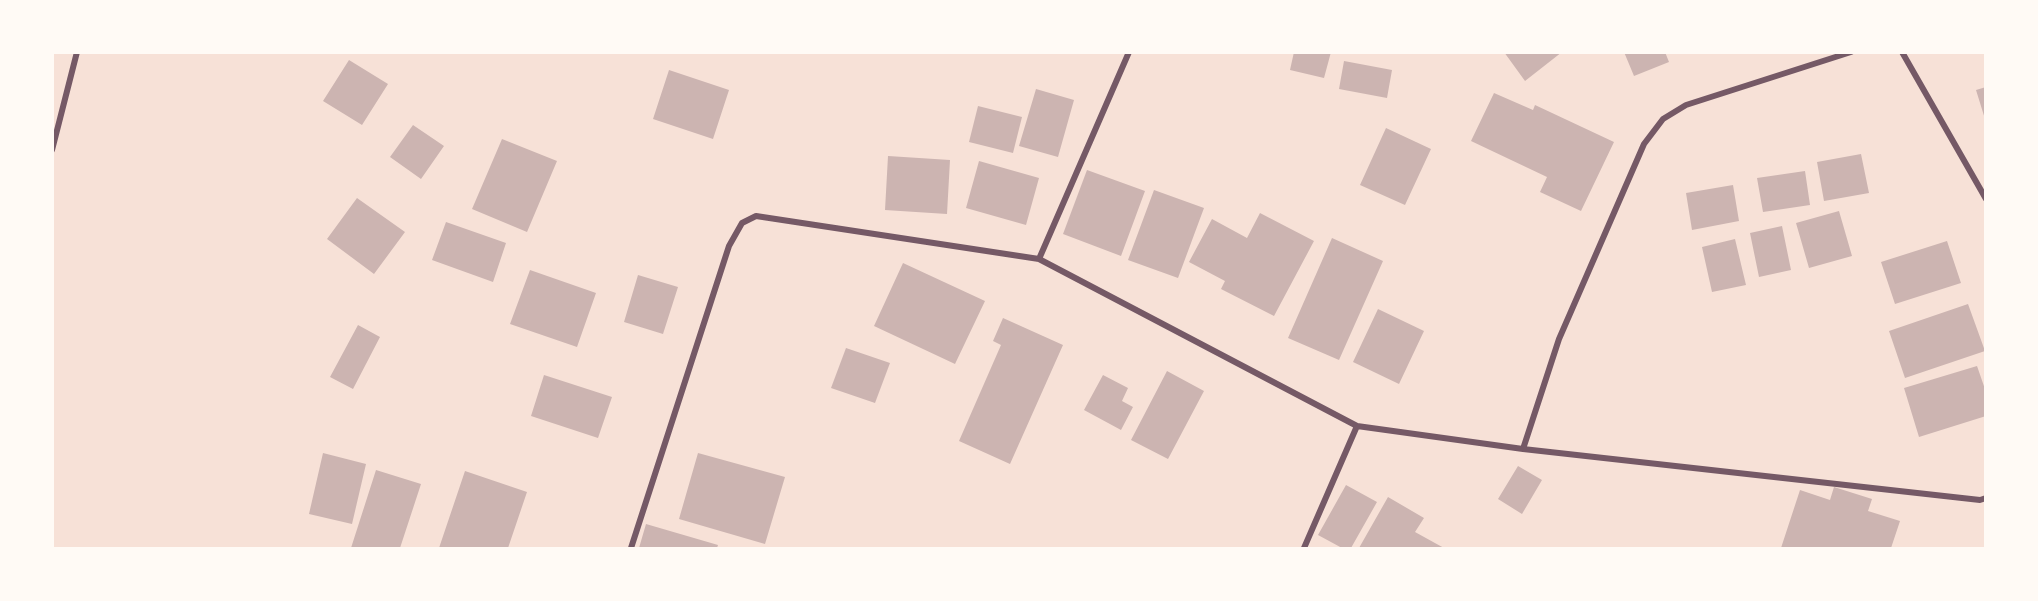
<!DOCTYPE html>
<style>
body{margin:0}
#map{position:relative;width:2038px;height:601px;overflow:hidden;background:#f7e1d7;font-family:Commissioner,sans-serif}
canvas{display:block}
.frame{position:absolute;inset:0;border:54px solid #fffaf5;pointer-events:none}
</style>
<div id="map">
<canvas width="2038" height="601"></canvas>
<div class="frame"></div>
</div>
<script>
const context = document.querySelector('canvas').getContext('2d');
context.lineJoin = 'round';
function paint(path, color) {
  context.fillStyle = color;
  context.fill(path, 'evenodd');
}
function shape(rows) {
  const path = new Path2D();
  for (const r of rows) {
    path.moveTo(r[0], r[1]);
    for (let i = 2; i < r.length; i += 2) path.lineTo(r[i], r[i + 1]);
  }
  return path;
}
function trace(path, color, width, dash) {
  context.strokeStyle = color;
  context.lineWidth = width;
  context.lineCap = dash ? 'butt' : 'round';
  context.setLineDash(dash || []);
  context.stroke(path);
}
const building = shape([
 [1294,52,1331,52,1324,78,1290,70],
 [1504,52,1562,52,1525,81],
 [1624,52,1665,52,1669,62,1634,76],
 [349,60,388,84,362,125,323,101],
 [1344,61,1392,70,1387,98,1339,89],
 [669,70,729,90,713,139,653,119],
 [1986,87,1986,119,1985,119,1976,90],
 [1036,89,1074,100,1058,157,1019,146],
 [1494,93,1533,110,1535,105,1614,142,1581,211,1540,192,1547,177,1471,141],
 [978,106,1022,117,1013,153,969,142],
 [413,125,444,146,421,179,390,157],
 [1386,128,1431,149,1405,205,1360,185],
 [502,139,557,161,527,232,472,209],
 [1861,154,1869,193,1824,201,1817,162],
 [888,156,950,160,947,214,885,210],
 [979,161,1039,178,1026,225,966,208],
 [1087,170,1145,191,1121,256,1063,234],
 [1805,171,1810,205,1763,212,1757,178],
 [1733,185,1739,221,1692,230,1686,193],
 [1154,190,1204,208,1178,278,1128,260],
 [357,198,405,232,374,274,327,239],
 [1839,211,1852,256,1809,268,1796,223],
 [1260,213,1314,241,1274,316,1221,289,1225,281,1189,262,1212,219,1247,238],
 [446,222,506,243,493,282,432,260],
 [1782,226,1791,270,1759,277,1750,233],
 [1332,238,1383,261,1339,360,1288,338],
 [1735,239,1746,285,1712,292,1702,247],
 [1947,241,1961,283,1895,304,1881,262],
 [903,263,985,301,955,364,874,326],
 [530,270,596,293,577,347,510,324],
 [638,275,678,287,663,334,624,322],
 [1968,304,1985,351,1905,378,1889,331],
 [1378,309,1424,331,1399,384,1353,362],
 [1003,318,1063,345,1010,464,959,441,1001,345,993,341],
 [358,325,380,337,353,389,330,377],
 [846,348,890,363,875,403,831,388],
 [1977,366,1986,392,1986,416,1919,437,1904,388],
 [1167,371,1204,391,1168,459,1131,440],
 [544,375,612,397,598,438,531,416],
 [1103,375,1128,388,1122,401,1133,407,1121,430,1084,410],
 [323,453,366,464,352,524,309,514],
 [698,453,785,477,765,544,679,519],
 [1518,466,1542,480,1522,514,1498,499],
 [376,470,421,484,400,548,351,548],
 [465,471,527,492,508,548,439,548],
 [1346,485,1377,502,1351,548,1342,548,1318,535],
 [1834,487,1872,499,1868,511,1900,521,1891,548,1781,548,1800,490,1830,500],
 [1388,497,1424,518,1415,532,1444,548,1359,548],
 [646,524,718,545,717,548,639,548]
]);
const minor = shape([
 [1902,52,1986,199],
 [52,150,77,52],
 [1039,259,1129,52],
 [1523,449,1559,339,1644,144,1663,119,1686,105,1851,52],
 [631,548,729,246,742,223,756,216,1039,259,1357,426,1523,449,1980,500,1986,498],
 [1304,548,1357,426]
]);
paint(building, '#ccb4b1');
trace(minor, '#755966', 6);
</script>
